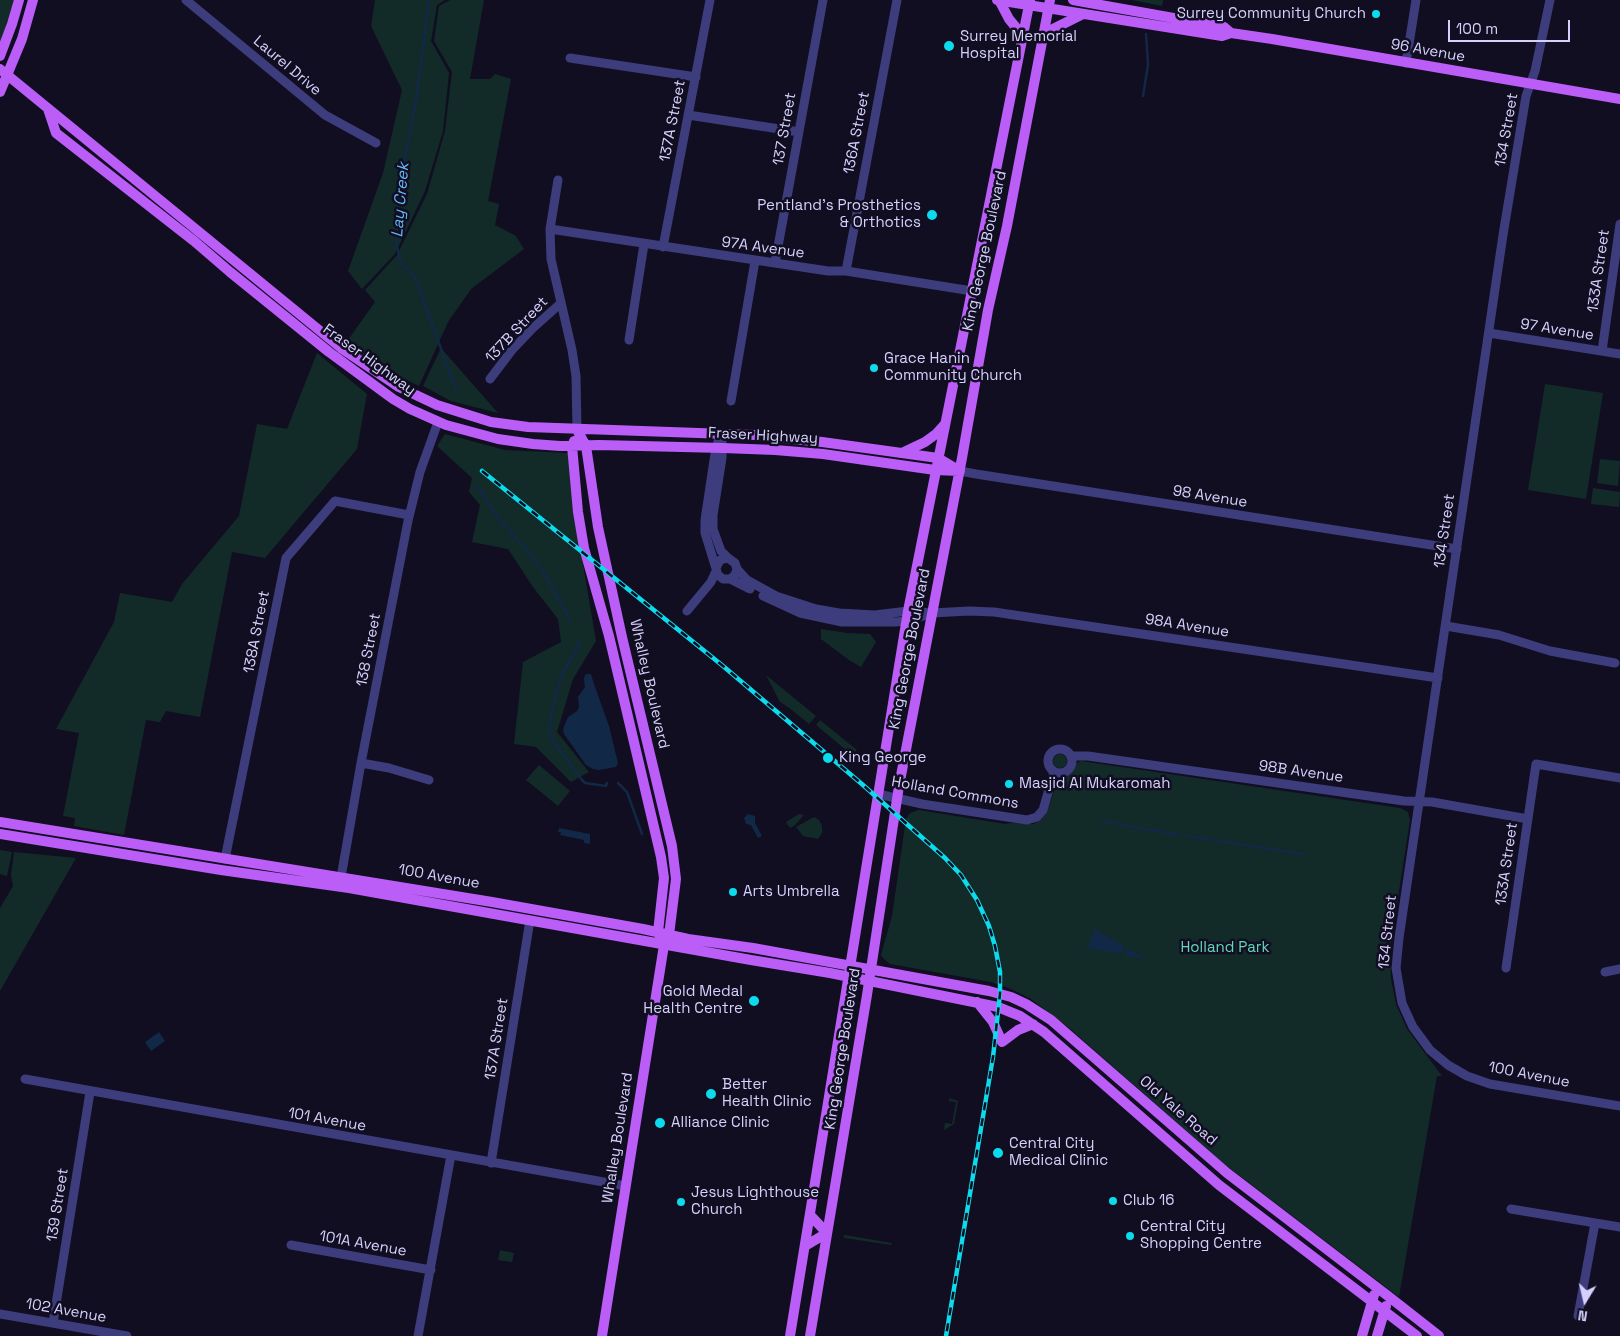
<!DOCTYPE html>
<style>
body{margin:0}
#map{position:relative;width:1620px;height:1336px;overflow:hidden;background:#110e21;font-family:"Space Grotesk",sans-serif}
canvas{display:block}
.north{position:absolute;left:1560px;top:1276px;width:50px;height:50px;-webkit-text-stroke:4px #110e21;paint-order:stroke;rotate:189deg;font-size:14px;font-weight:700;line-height:20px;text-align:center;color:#d5d1fd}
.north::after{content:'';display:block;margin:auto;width:18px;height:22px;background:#d5d1fd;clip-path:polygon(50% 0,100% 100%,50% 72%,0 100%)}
.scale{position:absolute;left:1448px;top:20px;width:122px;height:22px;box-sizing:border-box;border:2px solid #d5d1fd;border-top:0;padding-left:6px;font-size:15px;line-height:18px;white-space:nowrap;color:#d5d1fd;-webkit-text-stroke:4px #110e21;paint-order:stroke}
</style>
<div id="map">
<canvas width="1620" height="1336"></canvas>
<div class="north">N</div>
<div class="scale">100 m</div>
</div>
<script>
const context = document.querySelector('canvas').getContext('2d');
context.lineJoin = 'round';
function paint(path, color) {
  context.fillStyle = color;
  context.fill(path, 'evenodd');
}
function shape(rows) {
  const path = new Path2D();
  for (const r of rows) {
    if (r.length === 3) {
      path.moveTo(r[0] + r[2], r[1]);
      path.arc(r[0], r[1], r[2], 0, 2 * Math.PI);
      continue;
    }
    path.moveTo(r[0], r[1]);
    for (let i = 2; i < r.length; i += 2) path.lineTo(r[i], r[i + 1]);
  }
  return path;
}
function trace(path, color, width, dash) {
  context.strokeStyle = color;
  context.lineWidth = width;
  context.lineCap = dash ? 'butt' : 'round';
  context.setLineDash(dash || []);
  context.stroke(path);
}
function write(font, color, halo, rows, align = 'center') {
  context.font = font + ' "Space Grotesk",sans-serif';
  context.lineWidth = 5;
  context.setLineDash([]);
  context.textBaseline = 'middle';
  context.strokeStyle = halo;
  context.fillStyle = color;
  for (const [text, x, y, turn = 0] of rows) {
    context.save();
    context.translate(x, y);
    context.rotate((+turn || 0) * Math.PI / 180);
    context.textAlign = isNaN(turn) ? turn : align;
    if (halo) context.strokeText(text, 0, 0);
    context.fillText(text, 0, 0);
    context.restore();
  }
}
const green = shape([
 [0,0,14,0,0,45],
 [375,0,445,0,437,5,431,41,449,73,443,131,425,191,395,254,362,289,348,271,383,173,402,90,371,26],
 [450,0,484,0,470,79,490,79,495,74,511,79,488,201,499,204,495,225,516,236,524,249,471,289,448,322,419,386,373,364,345,344,375,302,365,290,397,255,427,194,445,131,452,72,434,41,439,6],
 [1132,0,1163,0,1162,6],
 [441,348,498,413,451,401,423,386],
 [317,353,367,394,357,449,265,558,232,552,200,717,166,711,160,722,146,720,124,835,74,826,75,818,63,816,79,733,56,729,114,622,120,593,172,602,182,584,239,516,257,424,287,429],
 [1545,384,1603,393,1586,499,1528,490],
 [445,434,505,450,568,453,577,529,596,641,573,679,557,732,589,772,571,782,536,747,514,744,523,662,561,642,558,619,533,587,508,549,472,542,480,505,469,492,472,478,437,446],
 [1600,459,1620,461,1618,486,1597,483],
 [1593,488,1620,492,1619,507,1591,504],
 [821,629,847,633,870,634,876,642,861,667,849,660,821,639],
 [766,675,816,716,809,724,788,707,780,702],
 [820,720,857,750,855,752,846,750,816,725],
 [1060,761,7],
 [1081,761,1400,808,1408,812,1410,820,1390,950,1391,979,1396,1004,1407,1029,1442,1076,1437,1076,1399,1297,1223,1163,1069,1028,1031,999,1011,989,991,982,890,964,884,959,881,955,882,951,892,916,906,819,910,813,919,810,1005,824,1011,823,1033,824,1041,820,1047,812,1058,779,1069,772,1075,764],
 [539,765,570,791,558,806,526,780],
 [799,814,804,815,795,825,790,828,786,822],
 [814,817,819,820,822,826,822,833,818,839,803,836,796,827],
 [0,850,12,852,7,876,0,874],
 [14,852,76,858,0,991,0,908,13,886,11,875],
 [949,1098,958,1101,954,1124,944,1130,945,1123,952,1124,956,1102,949,1101],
 [845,1235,891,1243,892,1244,891,1245,845,1238,843,1236],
 [500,1250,514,1253,512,1262,498,1260]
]);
const water = shape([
 [587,674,591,674,593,681,609,726,618,763,616,767,599,770,593,769,586,765,564,734,563,729,568,717,577,711,579,707,578,697,585,687,584,679,585,675],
 [748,814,755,816,755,823,762,836,758,838,751,825,746,824,744,818],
 [559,828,590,834,590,844,584,843,584,840,560,835,561,832,558,832],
 [1095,929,1124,946,1121,954,1087,948],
 [1127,948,1144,958,1144,959,1124,955],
 [159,1032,165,1041,151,1051,145,1042]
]);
const stream = shape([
 [429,0,416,101,403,167,396,241,400,261,413,275,416,280,456,390],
 [1143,96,1148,65,1146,34],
 [477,485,499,519,527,550,546,576,570,620],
 [578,641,577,649,562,673,551,713,550,732,553,741,582,780,585,783,606,786,607,783],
 [618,783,627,792,642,834],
 [1102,821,1133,827],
 [1135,827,1180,835],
 [1187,836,1303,854]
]);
const minor = shape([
 [186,0,325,115,376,143],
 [1550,0,1535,71,1526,96,1503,235,1399,938,1396,968,1402,1003,1413,1027,1430,1050,1448,1065,1467,1076,1490,1084,1620,1106],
 [570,58,696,77],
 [1406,63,1416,0],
 [688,115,799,132],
 [558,180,550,229,551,259,572,350,576,376,577,430],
 [550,229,828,271,846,271,972,291],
 [663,247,710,0],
 [775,263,823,0],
 [846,271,897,0],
 [1489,333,1620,354],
 [629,340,644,244],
 [1602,351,1620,224],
 [490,379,512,350,533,328,561,303],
 [731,401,755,261],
 [722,442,722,458,713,515,713,529,721,551,728,558],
 [960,471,976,474,1457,549],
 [716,568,720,560,728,558,735,563,737,569,735,575,730,579,723,579,718,575,705,533,705,520,716,447,721,434],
 [737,569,747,580,776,596,816,609,839,613,875,615,908,611,932,613,969,611,994,612,1438,678],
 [730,579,750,589],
 [763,596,800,613,842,622,895,622,907,621,927,615],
 [687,611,711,582,716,571],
 [1446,626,1499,635,1550,651,1615,663],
 [1060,761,12],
 [1071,756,1088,756,1404,801,1432,802,1528,819],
 [361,763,389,768,429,780],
 [878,794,922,804,1027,820,1037,817,1043,810,1054,772],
 [225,859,286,558,335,501,409,515],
 [340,883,361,763,408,521,420,472,438,422],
 [1506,968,1536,764,1620,778],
 [1605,972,1620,969],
 [25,1079,626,1186],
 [491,1163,530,920],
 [1511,1209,1620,1227],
 [291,1245,431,1270],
 [0,1314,127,1336],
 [1578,1316,1595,1223],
 [53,1323,90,1092],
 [418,1336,451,1155]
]);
const major = shape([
 [997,0,1222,36,1231,33,1272,39,1620,99],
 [999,0,1009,19,1023,36],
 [1073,0,1224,27,1231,33],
 [1043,34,1083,14],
 [0,56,12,24,19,0],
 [0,69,341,348,399,387,437,405,491,422,528,427,755,435,822,442,938,458,960,471],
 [0,92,22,39,33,0],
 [48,109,56,133,194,241,230,272,329,352,393,399,410,409,446,425,498,439,533,444,560,446,599,445,723,448,775,450,823,454,935,470,959,471],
 [577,430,586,446,598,527,622,637,672,846,676,879,669,935,664,945,602,1336],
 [574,441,572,446,578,512,584,548,609,636,661,857,664,878,658,932,660,937],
 [904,452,925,442,936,434,945,424],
 [0,822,492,902,643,929,688,939,753,948,989,991,1011,997,1026,1004,1051,1020,1227,1173,1388,1296,1439,1336],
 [0,834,221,870,349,888,751,960,830,973,998,1007,1020,1016,1044,1032,1219,1185,1417,1336],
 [977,1002,993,1022,1002,1042,1018,1030,1033,1024],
 [810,1215,827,1233],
 [805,1246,827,1233],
 [790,1336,908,611,1030,0],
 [810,1336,867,995,899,786,962,458,988,310,1007,226,1050,0],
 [1362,1336,1374,1295],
 [1377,1336,1386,1306]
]);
const rail = shape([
 [482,471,723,666,863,785,945,858,961,875,977,900,989,926,995,946,1000,972,1000,994,993,1057,946,1336]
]);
const markers = [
 [1376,14,5,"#0cdbed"],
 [949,46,6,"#0cdbed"],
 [932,215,6,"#0cdbed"],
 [874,368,5,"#0cdbed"],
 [828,758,6,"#0cdbed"],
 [1009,784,5,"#0cdbed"],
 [733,892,5,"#0cdbed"],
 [754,1001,6,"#0cdbed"],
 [711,1094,6,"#0cdbed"],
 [660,1123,6,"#0cdbed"],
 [998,1153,6,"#0cdbed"],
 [1113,1201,5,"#0cdbed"],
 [681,1202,5,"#0cdbed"],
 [1130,1236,5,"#0cdbed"]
];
const poiNames = [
 ["Surrey Community Church",1366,14,"right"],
 ["Surrey Memorial",960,37],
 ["Hospital",960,54],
 ["Pentland's Prosthetics",921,206,"right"],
 ["& Orthotics",921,223,"right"],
 ["Grace Hanin",884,359],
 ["Community Church",884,376],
 ["King George",839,758],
 ["Masjid Al Mukaromah",1019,784],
 ["Arts Umbrella",743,892],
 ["Gold Medal",743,992,"right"],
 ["Health Centre",743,1009,"right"],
 ["Better",722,1085],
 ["Health Clinic",722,1102],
 ["Alliance Clinic",671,1123],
 ["Central City",1009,1144],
 ["Medical Clinic",1009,1161],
 ["Jesus Lighthouse",691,1193],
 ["Church",691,1210],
 ["Club 16",1123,1201],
 ["Central City",1140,1227],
 ["Shopping Centre",1140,1244]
];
const streetNames = [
 ["96 Avenue",1428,51,10],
 ["Laurel Drive",287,66,40],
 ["137A Street",673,121,-79],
 ["137 Street",785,129,-80],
 ["134 Street",1507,130,-80],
 ["136A Street",857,133,-79],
 ["97A Avenue",763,248,8],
 ["King George Boulevard",985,251,-78],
 ["133A Street",1599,271,-82],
 ["137B Street",517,330,-47],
 ["97 Avenue",1557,330,9],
 ["Fraser Highway",369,360,36],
 ["Fraser Highway",763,436,3],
 ["98 Avenue",1210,497,9],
 ["134 Street",1445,531,-82],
 ["98A Avenue",1187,626,9],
 ["138A Street",257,632,-79],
 ["King George Boulevard",910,649,-79],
 ["138 Street",369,650,-79],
 ["Whalley Boulevard",649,684,77],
 ["98B Avenue",1301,772,8],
 ["Holland Commons",955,793,10],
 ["133A Street",1507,864,-82],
 ["100 Avenue",439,877,10],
 ["134 Street",1388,932,-84],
 ["137A Street",497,1039,-81],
 ["King George Boulevard",843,1049,-81],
 ["100 Avenue",1529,1075,11],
 ["Old Yale Road",1178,1111,41],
 ["101 Avenue",327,1120,10],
 ["Whalley Boulevard",618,1138,-81],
 ["139 Street",58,1205,-81],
 ["101A Avenue",363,1244,10],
 ["102 Avenue",66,1311,10]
];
const parkNames = [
 ["Holland Park",1225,948]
];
const waterNames = [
 ["Lay Creek",401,200,-85]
];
paint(green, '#122b29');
paint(water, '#112847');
trace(stream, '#112847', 2.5);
trace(minor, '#3d3c7d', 9);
trace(major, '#ba5ef7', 10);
trace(rail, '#0cdbed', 4.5);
trace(rail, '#110e21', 2.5, [8]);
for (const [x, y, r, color] of markers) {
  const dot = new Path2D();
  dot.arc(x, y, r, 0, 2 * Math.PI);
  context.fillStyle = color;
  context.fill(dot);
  trace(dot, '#110e21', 2);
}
write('15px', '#d5d1fd', '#110e21', poiNames, 'left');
write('15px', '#d5d1fd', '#110e21', streetNames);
write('15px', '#61d9b8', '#110e21', parkNames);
write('italic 16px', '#64b6f7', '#110e21', waterNames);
</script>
